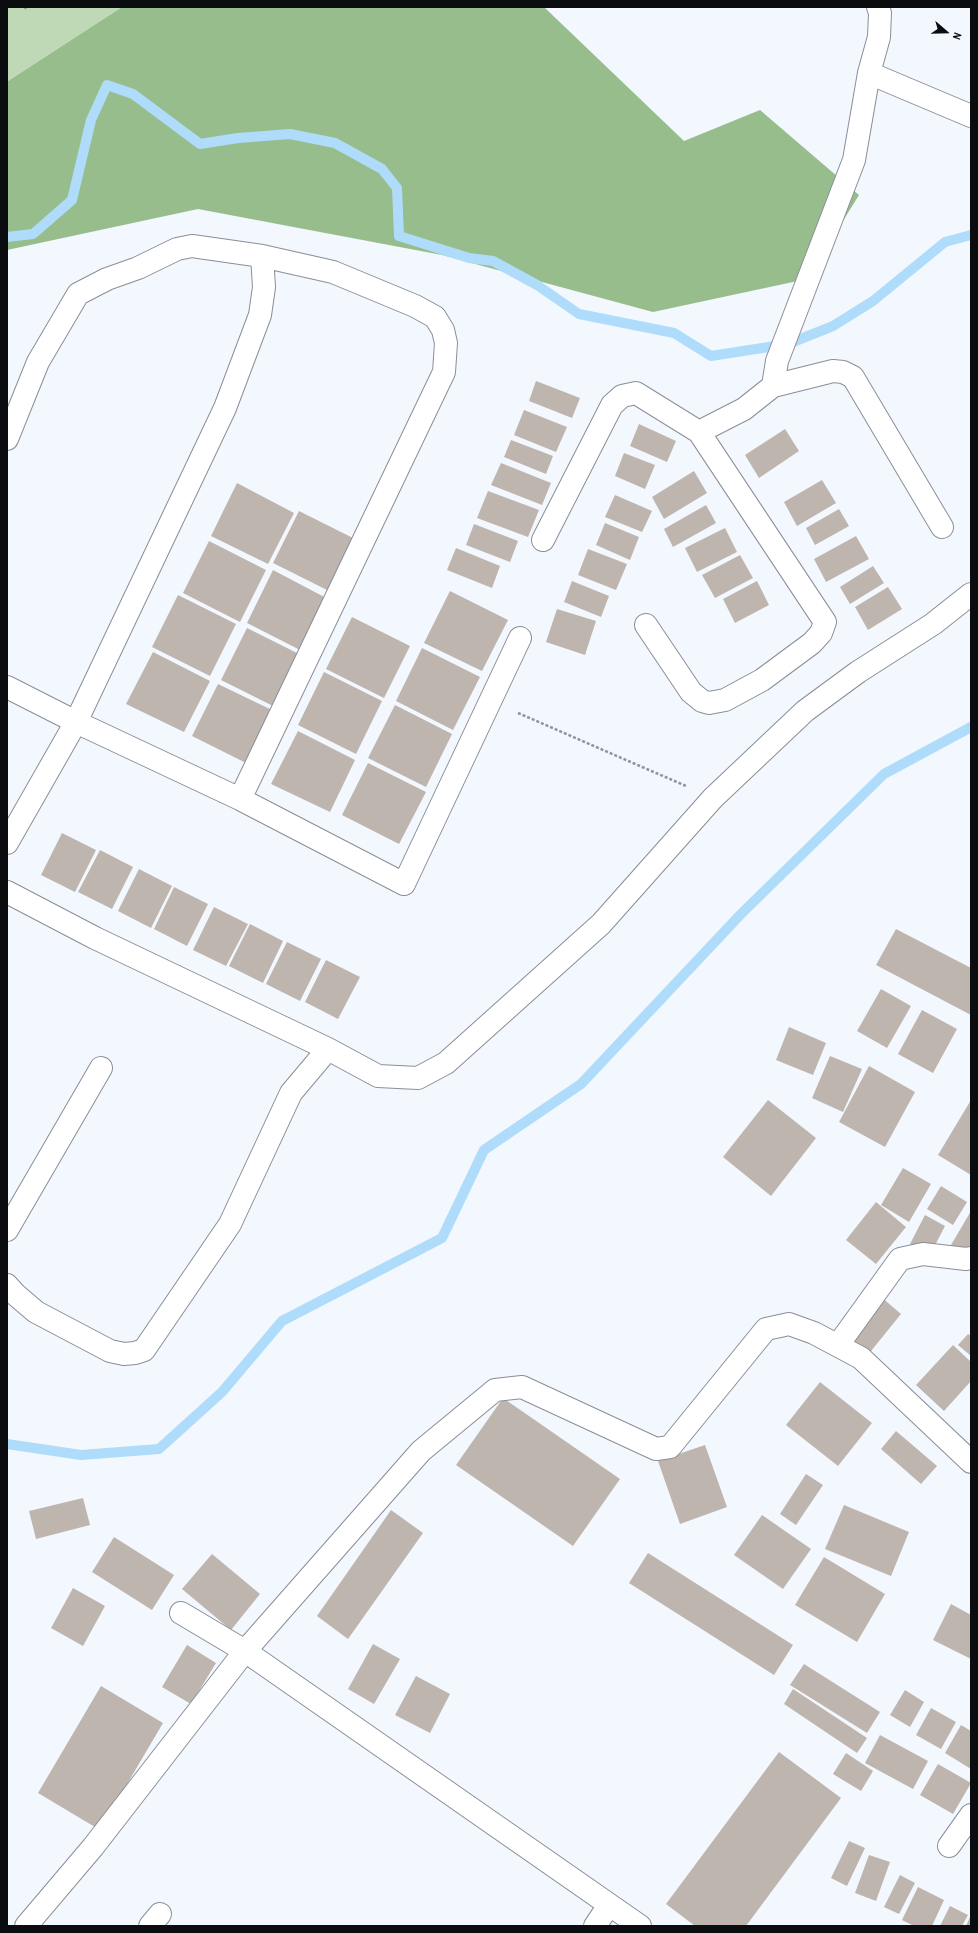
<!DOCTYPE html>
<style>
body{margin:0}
#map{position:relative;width:978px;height:1933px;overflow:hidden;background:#f3f7fe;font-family:"Archivo Narrow",sans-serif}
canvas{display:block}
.frame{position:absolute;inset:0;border:8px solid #0a0c0f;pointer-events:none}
.north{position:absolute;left:926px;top:12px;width:40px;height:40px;-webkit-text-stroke:3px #f3f7fe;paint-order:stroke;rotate:110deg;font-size:11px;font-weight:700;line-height:16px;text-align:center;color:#0a0c0f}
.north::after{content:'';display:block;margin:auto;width:14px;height:18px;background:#0a0c0f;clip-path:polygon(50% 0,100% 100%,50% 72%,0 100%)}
</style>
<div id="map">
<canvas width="978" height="1933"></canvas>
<div class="frame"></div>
<div class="north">N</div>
</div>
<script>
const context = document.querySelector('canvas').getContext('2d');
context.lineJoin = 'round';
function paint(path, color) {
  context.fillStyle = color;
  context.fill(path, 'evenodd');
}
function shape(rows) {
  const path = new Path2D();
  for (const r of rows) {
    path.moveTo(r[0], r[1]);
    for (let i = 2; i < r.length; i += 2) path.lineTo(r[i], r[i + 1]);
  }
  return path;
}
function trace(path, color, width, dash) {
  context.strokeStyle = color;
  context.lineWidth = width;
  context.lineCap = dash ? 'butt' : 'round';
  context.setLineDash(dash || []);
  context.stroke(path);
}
const green = shape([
 [7,7,122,7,8,81]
]);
const forest = shape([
 [122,7,544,7,684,141,760,110,859,195,807,279,653,312,442,255,198,209,7,250,8,81]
]);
const stream = shape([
 [7,237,33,234,72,200,91,120,107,85,133,94,200,144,238,138,290,134,335,143,382,169,397,188,399,236,469,258,493,261,537,285,579,314,674,333,711,356,788,344,833,326,873,301,945,242,971,235],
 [7,1444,81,1455,159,1449,222,1392,282,1321,442,1238,484,1150,581,1084,741,914,884,774,971,727]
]);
const building = shape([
 [536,381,580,398,572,418,529,401],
 [524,410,567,427,556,452,514,435],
 [639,424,676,441,667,462,630,446],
 [785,429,799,451,759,478,745,455],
 [511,440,553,456,546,474,504,457],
 [624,453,655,465,645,489,615,476],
 [501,463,551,483,542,505,491,485],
 [694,471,707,493,664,519,652,497],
 [822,480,836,503,797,526,784,502],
 [237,483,294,513,268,564,211,536],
 [488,491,539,510,528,537,477,518],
 [615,495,652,511,642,532,605,517],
 [706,505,716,523,673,547,664,529],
 [839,509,849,526,815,545,806,528],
 [299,511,357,540,331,592,273,563],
 [605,523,639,537,630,560,596,545],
 [474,524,518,541,510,562,466,545],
 [725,528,737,552,697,572,685,548],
 [856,536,869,559,826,582,814,559],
 [209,541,266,570,240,622,183,593],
 [456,548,500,566,492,588,447,570],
 [588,549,627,564,616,590,578,575],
 [740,555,753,578,715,598,702,575],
 [873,566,884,583,850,604,840,587],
 [273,570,330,600,304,652,247,623],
 [572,581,609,596,601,617,564,602],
 [757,581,769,605,735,623,723,599],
 [888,587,902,609,868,630,855,607],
 [450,591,508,620,482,671,424,643],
 [178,595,236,624,210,676,152,647],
 [557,609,596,621,585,655,546,642],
 [352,617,410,646,384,698,326,669],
 [247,628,305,657,279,709,221,680],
 [422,648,480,677,453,730,396,701],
 [153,652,210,681,184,732,126,704],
 [324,672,382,701,356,754,298,725],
 [218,684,276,712,250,765,192,736],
 [395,705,452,734,426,787,368,758],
 [298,731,355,760,330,812,271,784],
 [368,763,426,792,399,844,342,815],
 [62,833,96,850,75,892,41,875],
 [100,850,133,867,112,909,78,892],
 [139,869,172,886,151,928,118,911],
 [174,887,208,904,187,946,154,929],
 [214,907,248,924,226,966,193,950],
 [250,924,283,941,263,983,229,966],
 [896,929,971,968,971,1015,876,965],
 [287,942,321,959,300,1001,266,984],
 [326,960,360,977,338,1019,305,1002],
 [881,989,911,1006,887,1048,857,1031],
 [922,1010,957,1029,933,1073,898,1054],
 [789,1027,826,1043,813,1075,776,1060],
 [830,1056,862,1069,843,1112,812,1098],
 [869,1066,915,1092,885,1147,839,1122],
 [768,1100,816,1138,771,1196,723,1157],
 [971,1100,971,1175,938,1155],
 [903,1168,931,1184,909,1222,881,1205],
 [941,1186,967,1202,953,1225,927,1209],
 [876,1202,906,1227,876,1264,846,1240],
 [971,1211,971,1257,951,1245],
 [925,1215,945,1226,930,1255,910,1244],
 [880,1296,901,1314,867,1356,846,1338],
 [968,1334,971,1336,971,1356,958,1345],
 [953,1345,971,1362,971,1381,944,1411,916,1385],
 [820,1382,872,1423,838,1466,786,1425],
 [503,1398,620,1479,573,1546,456,1465],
 [896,1431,937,1466,921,1484,881,1449],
 [705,1445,727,1507,680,1524,658,1461],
 [806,1474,823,1485,796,1525,780,1514],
 [83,1498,90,1525,36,1539,29,1511],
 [844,1505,909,1532,891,1576,825,1549],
 [391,1510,423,1533,348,1639,317,1616],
 [762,1515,811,1549,783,1589,734,1555],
 [114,1537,174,1575,152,1610,92,1572],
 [648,1553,793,1645,774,1675,629,1583],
 [212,1554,260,1594,231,1630,182,1589],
 [824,1557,885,1594,857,1642,795,1605],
 [73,1588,105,1606,83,1646,51,1628],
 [951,1604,971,1615,971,1659,933,1640],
 [373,1644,400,1659,374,1704,348,1689],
 [187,1645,216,1663,191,1704,162,1687],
 [804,1664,880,1712,867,1733,790,1685],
 [416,1676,450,1694,430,1733,395,1715],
 [101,1686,163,1723,100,1830,38,1793],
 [793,1689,867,1738,857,1753,784,1704],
 [905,1690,924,1702,910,1727,890,1715],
 [931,1708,956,1722,941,1749,916,1735],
 [961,1725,971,1731,971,1769,945,1753],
 [880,1735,928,1761,913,1789,865,1763],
 [779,1752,841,1798,746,1926,695,1926,666,1904],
 [846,1753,873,1771,861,1791,833,1774],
 [938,1764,971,1783,953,1814,920,1795],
 [849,1841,865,1848,847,1886,831,1878],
 [869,1855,890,1862,876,1901,855,1893],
 [900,1875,915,1883,899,1914,884,1907],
 [918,1887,944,1900,932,1926,914,1926,902,1920],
 [950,1906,968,1915,962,1926,940,1926],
 [970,1917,971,1926,966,1926]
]);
const path = shape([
 [25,9,26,7],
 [518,713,686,786]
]);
const minor = shape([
 [869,73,971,116],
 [773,386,833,371,843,372,853,377,942,527],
 [699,432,744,409,773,386,777,361,854,160,869,73,879,37,880,13,878,7],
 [7,439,38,362,78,294,107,279,138,268,177,249,192,246,262,256,264,287,260,315,225,408,76,722,7,843],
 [543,540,612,405,622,396,636,393,699,432,825,622,821,633,812,643,762,680,725,700,709,703,702,701,691,692,646,625],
 [7,687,76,722,240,799,404,884,520,638],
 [240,799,444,372,446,343,443,330,435,317,415,306,333,272,262,256],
 [7,892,95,938,328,1049,378,1076,418,1078,446,1063,601,924,713,798,805,711,858,672,933,624,971,594],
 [7,1230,101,1068],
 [7,1285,16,1295,36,1312,110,1351,124,1354,135,1353,144,1350,230,1224,291,1093,328,1049],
 [838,1345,900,1259,923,1254,966,1259,971,1258],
 [181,1613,245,1651,640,1926],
 [949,1846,971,1815],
 [26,1926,93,1847,245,1651,421,1451,495,1390,522,1387,656,1449,670,1447,766,1329,789,1324,814,1333,861,1358,971,1462],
 [150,1926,160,1914],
 [595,1926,609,1905]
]);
paint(green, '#bfd9b7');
paint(forest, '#98bd8d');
trace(stream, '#afdcfa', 10);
paint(building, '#beb5af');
trace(minor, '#8b8e97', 24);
trace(path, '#909399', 2.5, [3, 2]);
trace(minor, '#fff', 22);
</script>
